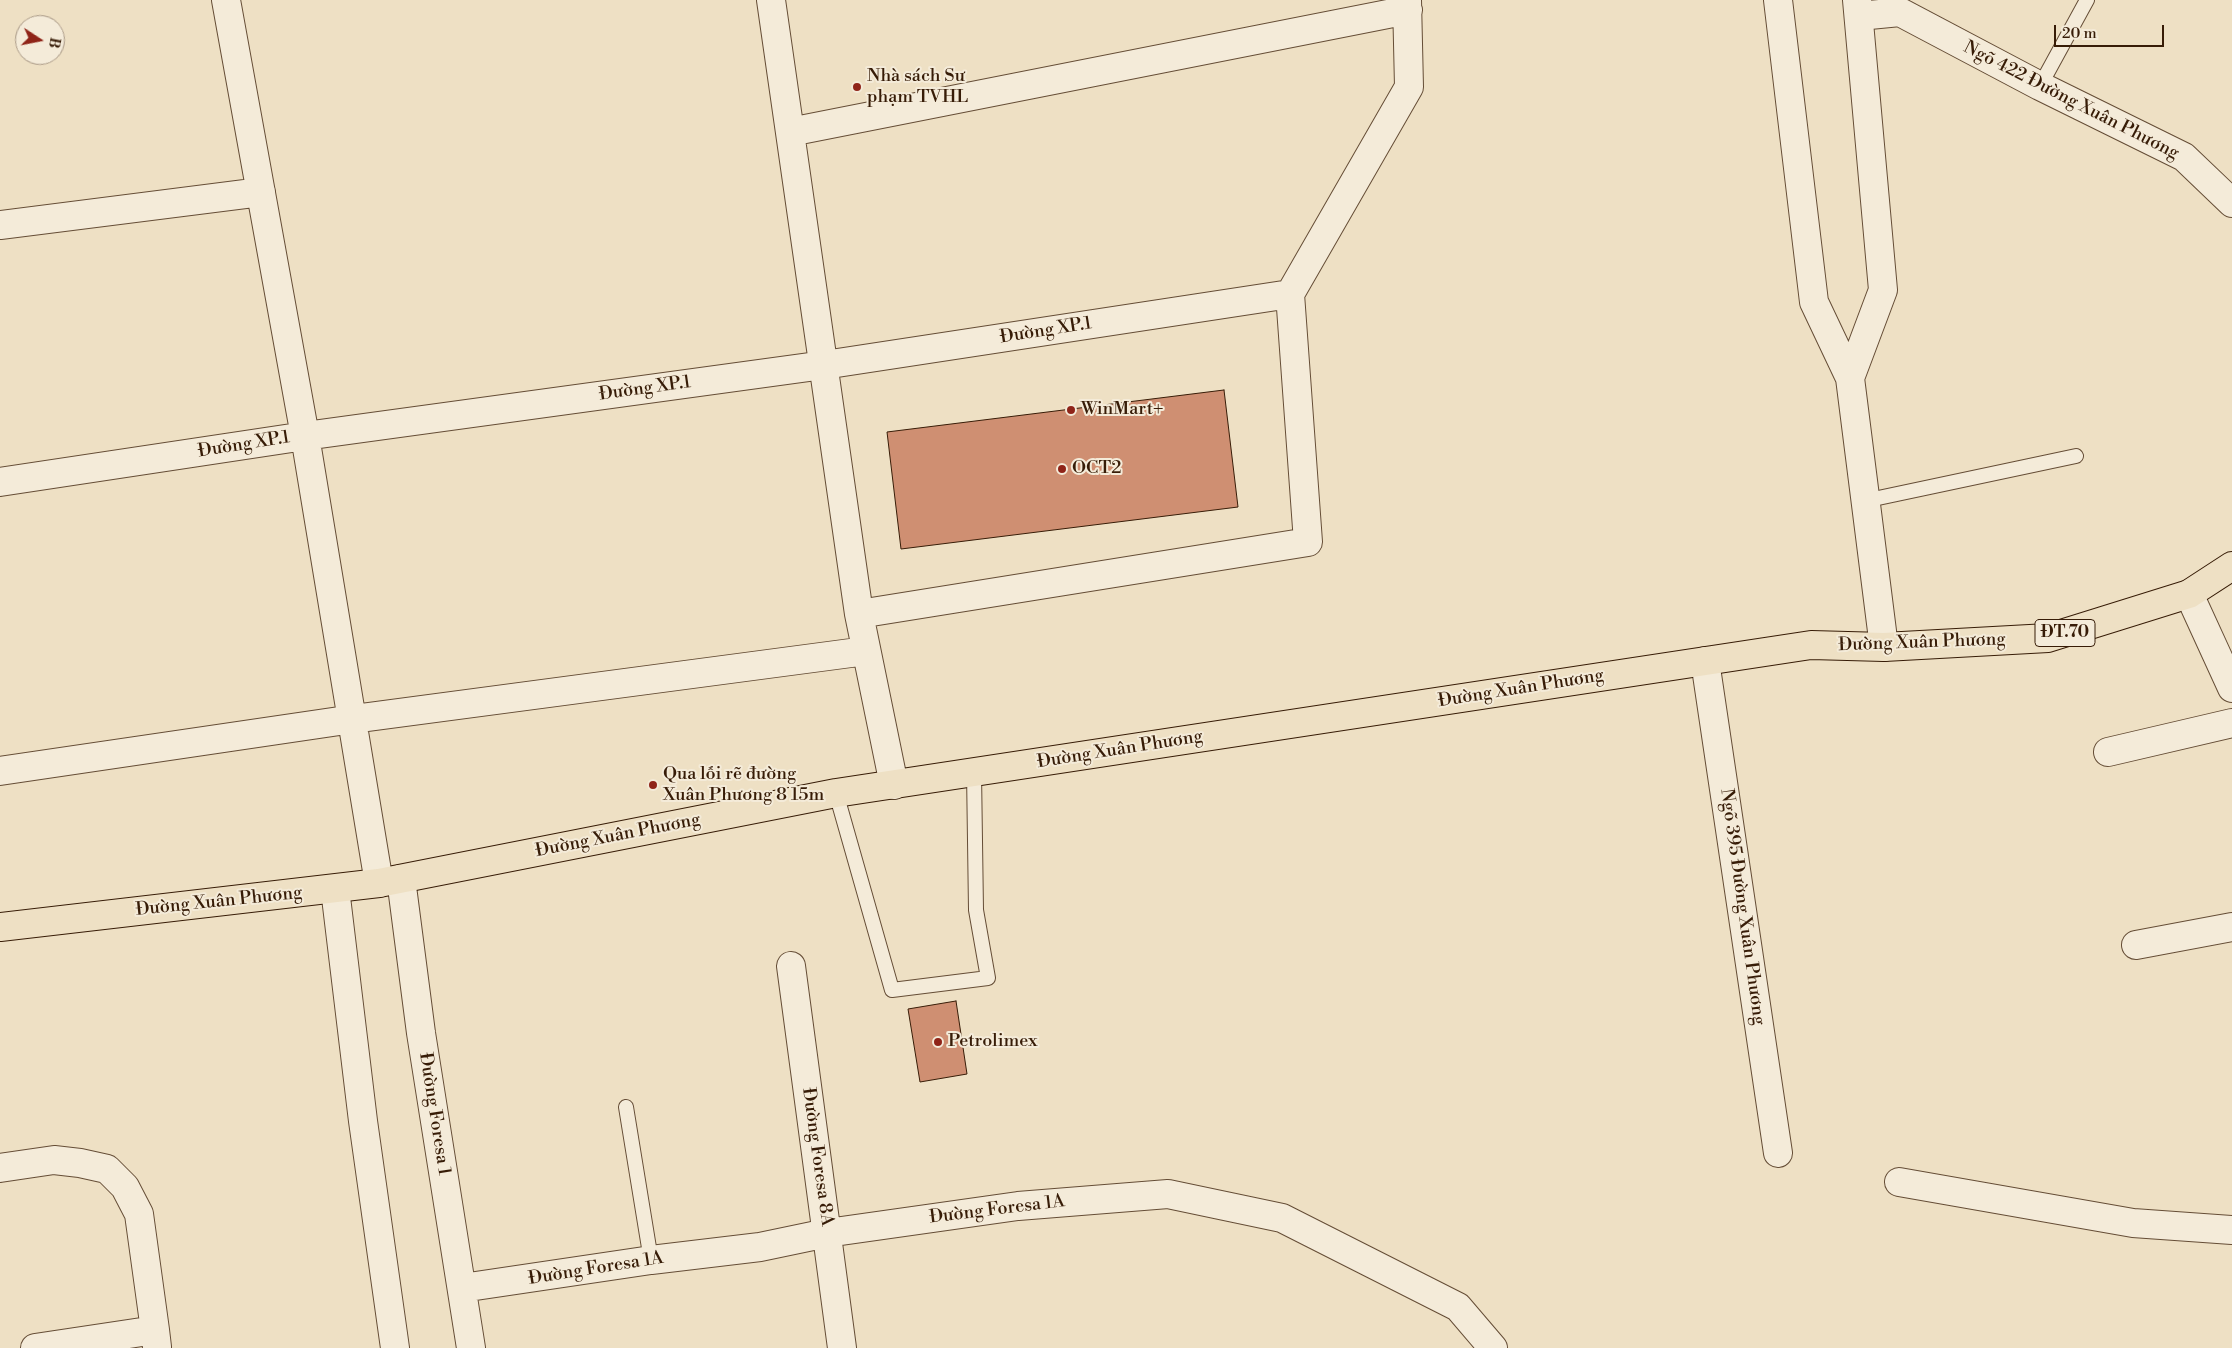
<!DOCTYPE html>
<html>
<head>
<meta charset="utf-8">
<style>
  body { margin:0 }
  #map { position:relative; width:2232px; height:1348px; overflow:hidden; background:#eee0c4; font-family:"Libre Bodoni",serif }
  canvas { display:block }
  .north { position:absolute; left:15px; top:15px; width:50px; height:50px; box-sizing:border-box; background:#f4ebd9; border:1px solid #a89885; border-radius:50%; rotate:101deg; font-size:14px; font-weight:700; line-height:20px; text-align:center; color:#371c07 }
  .north::after { content:''; display:block; margin:auto; width:18px; height:22px; background:#8f2418; clip-path:polygon(50% 0,100% 100%,50% 72%,0 100%) }
  .scale { position:absolute; left:2054px; top:25px; width:110px; height:22px; box-sizing:border-box; border:2px solid #371c07; border-top:0; padding-left:6px; font-size:15px; line-height:18px; white-space:nowrap; color:#371c07; -webkit-text-stroke:4px #f4ebd9; paint-order:stroke }
</style>
</head>
<body>
<div id="map">
<canvas width="2232" height="1348"></canvas>
<div class="north">B</div>
<div class="scale">20 m</div>
</div>
<script>
const ctx = document.querySelector('canvas').getContext('2d');
ctx.lineJoin = 'round';
function fill(path, color) { ctx.fillStyle = color; ctx.fill(path, 'evenodd'); }
const toPath = rows => new Path2D(rows.map(r => 'M' + r).join(''));
function stroke(path, color, width, dash) { ctx.strokeStyle = color; ctx.lineWidth = width; ctx.lineCap = dash ? 'butt' : 'round'; ctx.setLineDash(dash || []); ctx.stroke(path); }
function drawText(font, color, halo, rows, align = 'center') {
  ctx.font = font + ' "Libre Bodoni",serif'; ctx.lineWidth = 4; ctx.setLineDash([]); ctx.textBaseline = 'middle'; ctx.strokeStyle = halo; ctx.fillStyle = color; for (const [text, x, y, turn = 0] of rows) {
    ctx.save(); ctx.translate(x, y); ctx.rotate((+turn || 0) * Math.PI / 180); ctx.textAlign = isNaN(turn) ? turn : align; if (halo) ctx.strokeText(text, 0, 0); ctx.fillText(text, 0, 0); ctx.restore();
  }
}
const building = toPath([
  [1224,390,1238,507,901,549,887,432,1224,390],
  [956,1001,967,1074,920,1082,908,1009,956,1001]
]);
fill(building, '#cf8f72');
stroke(building, '#371c07', 1);
const service = toPath([
  [2040,86,2087,0],
  [1864,501,2076,456],
  [836,793,892,990,988,978,976,910,974,772],
  [626,1107,651,1260]
]);
const minor = toPath([
  [226,0,305,436,379,883],
  [771,0,859,614,894,785],
  [1859,16,1900,12,2040,86,2184,157,2232,203],
  [790,132,1408,10],
  [0,225,261,192],
  [0,482,305,436,824,365,1290,294],
  [2189,594,2232,688],
  [859,614,1308,542,1290,294,1409,87,1407,0],
  [1705,661,1778,1153],
  [2108,752,2232,723],
  [0,771,353,719,866,651],
  [401,879,421,1033,471,1348],
  [335,889,363,1121,395,1348],
  [2136,945,2232,927],
  [791,966,842,1348],
  [0,1168,54,1160,80,1163,107,1169,125,1187,139,1214,155,1330],
  [1899,1182,2133,1223,2232,1230],
  [462,1288,651,1260,760,1247,827,1233,1018,1206,1168,1194,1282,1218,1458,1307,1493,1348],
  [35,1348,155,1330,157,1347]
]);
const tertiary = toPath([
  [1778,0,1814,302,1850,378,1884,647],
  [1850,378,1883,290,1857,0]
]);
const primary = toPath([
  [0,927,379,883,836,793,1811,645,1884,647,2048,638,2189,594,2232,566]
]);
stroke(service, '#654d36', 16);
stroke(minor, '#654d36', 30);
stroke(tertiary, '#654d36', 30);
stroke(primary, '#371c07', 30);
stroke(service, '#f4ebd9', 14);
stroke(minor, '#f4ebd9', 28);
stroke(tertiary, '#f4ebd9', 28);
stroke(primary, '#eee0c4', 28);
for (const [x, y, r, color] of [
  [857,87,5,"#8f2418"],
  [1071,410,5,"#8f2418"],
  [1062,469,5,"#8f2418"],
  [653,785,5,"#8f2418"],
  [938,1042,5,"#8f2418"]
]) { const dot = new Path2D(); dot.arc(x, y, r, 0, 2 * Math.PI); ctx.fillStyle = color; ctx.fill(dot); stroke(dot, '#f4ebd9', 2); }
for (const [x, y, w] of [
  [2065,633,60]
]) { const box = new Path2D(); box.roundRect(x - w / 2, y - 13.5, w, 27, 4); ctx.fillStyle = '#f4ebd9'; ctx.fill(box); stroke(box, '#371c07', 1); }
drawText('bold 16px', '#371c07', null, [
  ["ĐT.70",2065,633]
]);
drawText('18px', '#371c07', '#f4ebd9', [
  ["Nhà sách Sư",867,77],
  ["phạm TVHL",867,98],
  ["WinMart+",1081,410],
  ["OCT2",1072,469],
  ["Qua lối rẽ đường",663,775],
  ["Xuân Phương 8 15m",663,796],
  ["Petrolimex",948,1042]
], 'left');
drawText('18px', '#371c07', '#f4ebd9', [
  ["Ngõ 422 Đường Xuân Phương",2071,101,27],
  ["Đường XP.1",1046,331,-9],
  ["Đường XP.1",645,389,-8],
  ["Đường XP.1",244,445,-9],
  ["Đường Xuân Phương",1922,643,-2],
  ["Đường Xuân Phương",1521,689,-9],
  ["Đường Xuân Phương",1120,750,-9],
  ["Đường Xuân Phương",618,836,-11],
  ["Đường Xuân Phương",219,902,-6],
  ["Ngõ 395 Đường Xuân Phương",1742,907,82],
  ["Đường Foresa 1",434,1114,81],
  ["Đường Foresa 8A",817,1157,82],
  ["Đường Foresa 1A",997,1210,-7],
  ["Đường Foresa 1A",596,1269,-9]
]);
</script>
</body>
</html>
